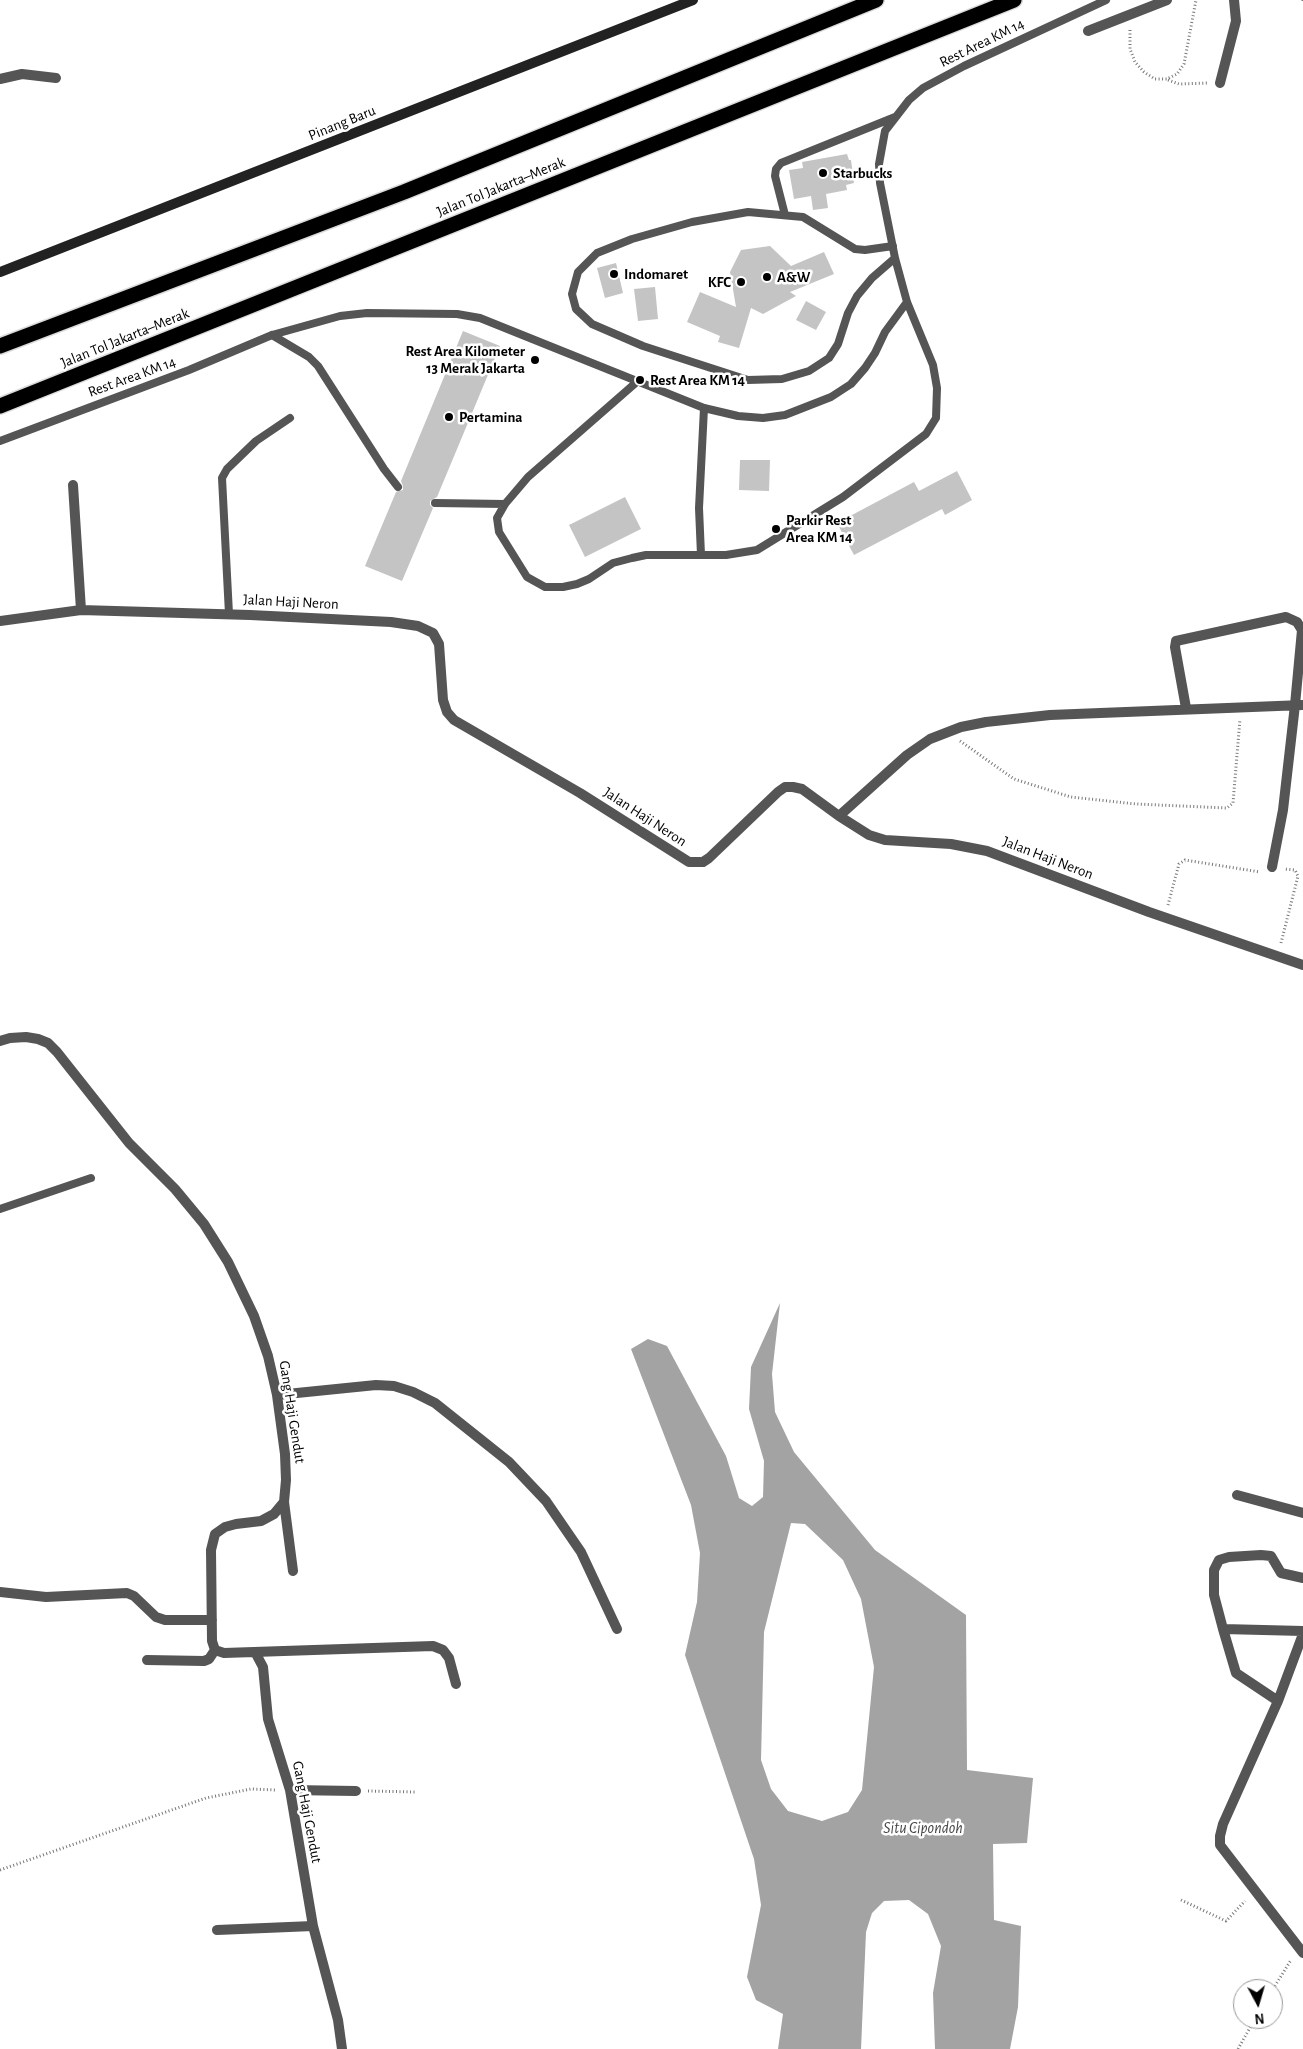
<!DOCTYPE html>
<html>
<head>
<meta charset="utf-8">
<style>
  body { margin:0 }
  #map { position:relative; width:1303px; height:2049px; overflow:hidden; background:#fff; font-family:"Alegreya Sans",sans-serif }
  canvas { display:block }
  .north { position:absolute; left:1233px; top:1979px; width:50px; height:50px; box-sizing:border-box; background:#fff; border:1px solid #999; border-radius:50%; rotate:174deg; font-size:14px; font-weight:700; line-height:20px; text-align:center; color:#000 }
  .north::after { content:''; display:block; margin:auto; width:18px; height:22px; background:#000; clip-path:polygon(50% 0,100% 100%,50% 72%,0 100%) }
</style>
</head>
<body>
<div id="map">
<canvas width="1303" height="2049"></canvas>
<div class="north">N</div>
</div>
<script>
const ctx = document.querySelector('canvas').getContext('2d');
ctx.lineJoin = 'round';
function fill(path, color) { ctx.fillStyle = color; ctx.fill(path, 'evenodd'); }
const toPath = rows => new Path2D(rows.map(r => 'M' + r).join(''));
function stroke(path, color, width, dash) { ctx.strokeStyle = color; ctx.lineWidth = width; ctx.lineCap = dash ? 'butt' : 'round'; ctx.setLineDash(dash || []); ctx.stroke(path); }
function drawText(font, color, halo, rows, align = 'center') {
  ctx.font = font + ' "Alegreya Sans",sans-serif'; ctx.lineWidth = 5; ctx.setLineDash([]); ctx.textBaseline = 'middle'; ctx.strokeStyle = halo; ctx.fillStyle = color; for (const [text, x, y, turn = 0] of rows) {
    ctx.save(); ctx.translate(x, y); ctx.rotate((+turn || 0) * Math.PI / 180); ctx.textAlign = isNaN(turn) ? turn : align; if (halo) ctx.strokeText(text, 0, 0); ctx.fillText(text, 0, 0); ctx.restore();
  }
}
fill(toPath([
  [780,1303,772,1374,775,1412,794,1452,875,1550,966,1615,967,1770,1033,1778,1027,1843,993,1844,994,1920,1021,1926,1018,2007,1010,2049,935,2049,933,1993,941,1946,928,1914,909,1900,884,1901,872,1913,866,1932,861,2049,778,2049,783,2014,756,2000,747,1977,761,1905,754,1859,685,1655,697,1602,700,1553,691,1505,631,1349,648,1339,667,1346,726,1456,739,1498,752,1506,763,1497,764,1461,749,1409,751,1367],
  [791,1523,805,1524,843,1560,861,1599,874,1667,862,1790,848,1812,822,1821,788,1811,771,1789,761,1760,764,1632]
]), '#a3a3a3');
fill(toPath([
  [847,154,849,160,851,160,854,183,846,185,847,190,826,194,828,208,813,210,811,196,794,199,789,170,803,168,802,162],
  [770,246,791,266,824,252,834,274,790,292,796,296,763,314,751,308,739,348,718,342,720,336,687,322,700,292,736,307,730,272,741,250],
  [616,263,623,293,605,298,597,268],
  [655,287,658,319,638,321,634,289],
  [806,301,826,312,816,330,796,320],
  [463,331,500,346,437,497,430,501,430,505,433,508,402,581,365,566,396,492,403,490,403,486,401,481],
  [740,460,770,460,769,491,739,490],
  [957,471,972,500,945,515,942,509,854,555,837,523,914,482,919,491],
  [625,497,641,529,585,557,569,525]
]), '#c4c4c4');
const motorway = toPath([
  [0,346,404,192,876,0],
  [0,406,1014,0]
]);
stroke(motorway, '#dbdbdb', 18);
stroke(toPath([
  [1303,0,1303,1],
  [1130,30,1130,49,1135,62,1144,72,1155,79,1167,79,1177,74,1184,64,1196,0],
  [1168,80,1179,84,1208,83],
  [960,741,1014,779,1071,797,1136,804,1227,808,1233,803,1240,719],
  [1168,905,1179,864,1185,860,1260,872],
  [1281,943,1298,876,1295,870,1284,869],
  [368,1791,415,1792],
  [0,1870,206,1798,251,1789,277,1790],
  [1181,1900,1226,1921,1245,1901],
  [1273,1989,1291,1960],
  [1238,2049,1255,2019]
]), '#777', 3, [1, 2.5]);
stroke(toPath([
  [785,215,775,176,776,169,781,163,895,117],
  [893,246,865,250,855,249,803,217,748,212,692,222,632,239,597,253,578,272,572,294,576,309,592,324,643,346,748,380,782,379,809,371,829,358,838,344,848,313,857,296,872,278,895,258],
  [272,335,309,357,318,366,384,469,398,487],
  [639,380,528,477,505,504,497,518,499,532,527,577,545,587,563,587,577,584,589,579,613,563,632,558,646,555,726,555,757,550,843,497,926,434,936,418,937,388,933,365,907,302,895,258,880,183,879,164,885,131,909,100,923,88,964,66,1106,0],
  [0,441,189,370,272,335,340,316,367,313,457,314,480,318,704,408,738,416,763,418,785,415,831,397,851,384,865,368,875,353,885,332,907,302],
  [435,503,505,504],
  [701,555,699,508,704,408],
  [229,614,222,478,227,469,256,441,290,418],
  [0,1209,91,1178]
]), '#555', 8);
stroke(toPath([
  [1088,31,1167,0],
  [0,79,22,74,56,78],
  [1220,83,1236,21,1234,0],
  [73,485,81,610],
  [0,621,81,610,250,615,391,622,418,626,433,633,439,644,443,700,447,712,454,720,580,793,689,862,703,862,709,858,778,792,785,787,793,787,802,789,839,816,869,835,885,840,951,844,987,851,1149,912,1303,965],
  [1186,708,1175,647,1176,641,1286,617,1297,622,1302,630,1295,705,1283,810,1272,867],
  [839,816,907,755,930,739,961,727,986,722,1050,715,1303,705],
  [0,1041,10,1038,26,1037,38,1039,48,1043,57,1052,129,1143,175,1189,204,1224,228,1262,254,1316,268,1356,277,1395,285,1454,286,1480,284,1502,274,1514,261,1521,236,1524,225,1527,215,1534,211,1550,212,1641,215,1650],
  [277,1395,376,1385,394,1386,413,1392,435,1403,509,1462,546,1501,581,1552,617,1629],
  [1237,1495,1303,1513],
  [284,1502,293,1571],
  [1303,1578,1281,1573,1271,1556,1261,1555,1229,1557,1219,1560,1214,1570,1214,1595,1223,1629,1303,1631],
  [0,1592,46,1597,127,1593,134,1596,156,1617,165,1620,212,1620],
  [1223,1629,1236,1673,1278,1701],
  [1303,1634,1278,1701,1223,1824,1220,1836,1220,1845,1303,1953],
  [215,1650,224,1653,433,1646,443,1650,449,1658,456,1684],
  [255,1652,263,1667,268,1719,290,1790,313,1926,338,2020,342,2049],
  [147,1660,204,1661,209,1659,215,1650],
  [290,1790,356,1791],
  [217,1930,313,1926]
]), '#555', 10);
stroke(toPath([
  [0,272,693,0]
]), '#222', 10);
stroke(motorway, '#000', 15);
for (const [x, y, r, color] of [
  [823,173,5,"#000"],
  [614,274,5,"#000"],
  [767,277,5,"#000"],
  [741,282,5,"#000"],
  [535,360,5,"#000"],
  [640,380,5,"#000"],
  [449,417,5,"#000"],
  [776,529,5,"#000"]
]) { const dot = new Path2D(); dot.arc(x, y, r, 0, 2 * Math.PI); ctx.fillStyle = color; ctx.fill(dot); stroke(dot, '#fff', 2); }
drawText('15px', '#000', '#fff', [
  ["Rest Area KM 14",982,43,-26],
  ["Pinang Baru",342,123,-22],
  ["Jalan Tol Jakarta–Merak",501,187,-22],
  ["Jalan Tol Jakarta–Merak",125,338,-22],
  ["Rest Area KM 14",132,377,-20],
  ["Jalan Haji Neron",291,602,3],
  ["Jalan Haji Neron",645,817,33],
  ["Jalan Haji Neron",1048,858,21],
  ["Gang Haji Gendut",292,1412,81],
  ["Gang Haji Gendut",307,1812,79]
]);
drawText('bold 15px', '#000', '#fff', [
  ["Starbucks",833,173],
  ["Indomaret",624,274],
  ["A&W",777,277],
  ["KFC",731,282,"right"],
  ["Rest Area Kilometer",525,351,"right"],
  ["13 Merak Jakarta",525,368,"right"],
  ["Rest Area KM 14",650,380],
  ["Pertamina",459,417],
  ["Parkir Rest",786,520],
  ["Area KM 14",786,537]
], 'left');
drawText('italic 16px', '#444', '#fff', [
  ["Situ Cipondoh",923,1828]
]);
</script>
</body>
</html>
